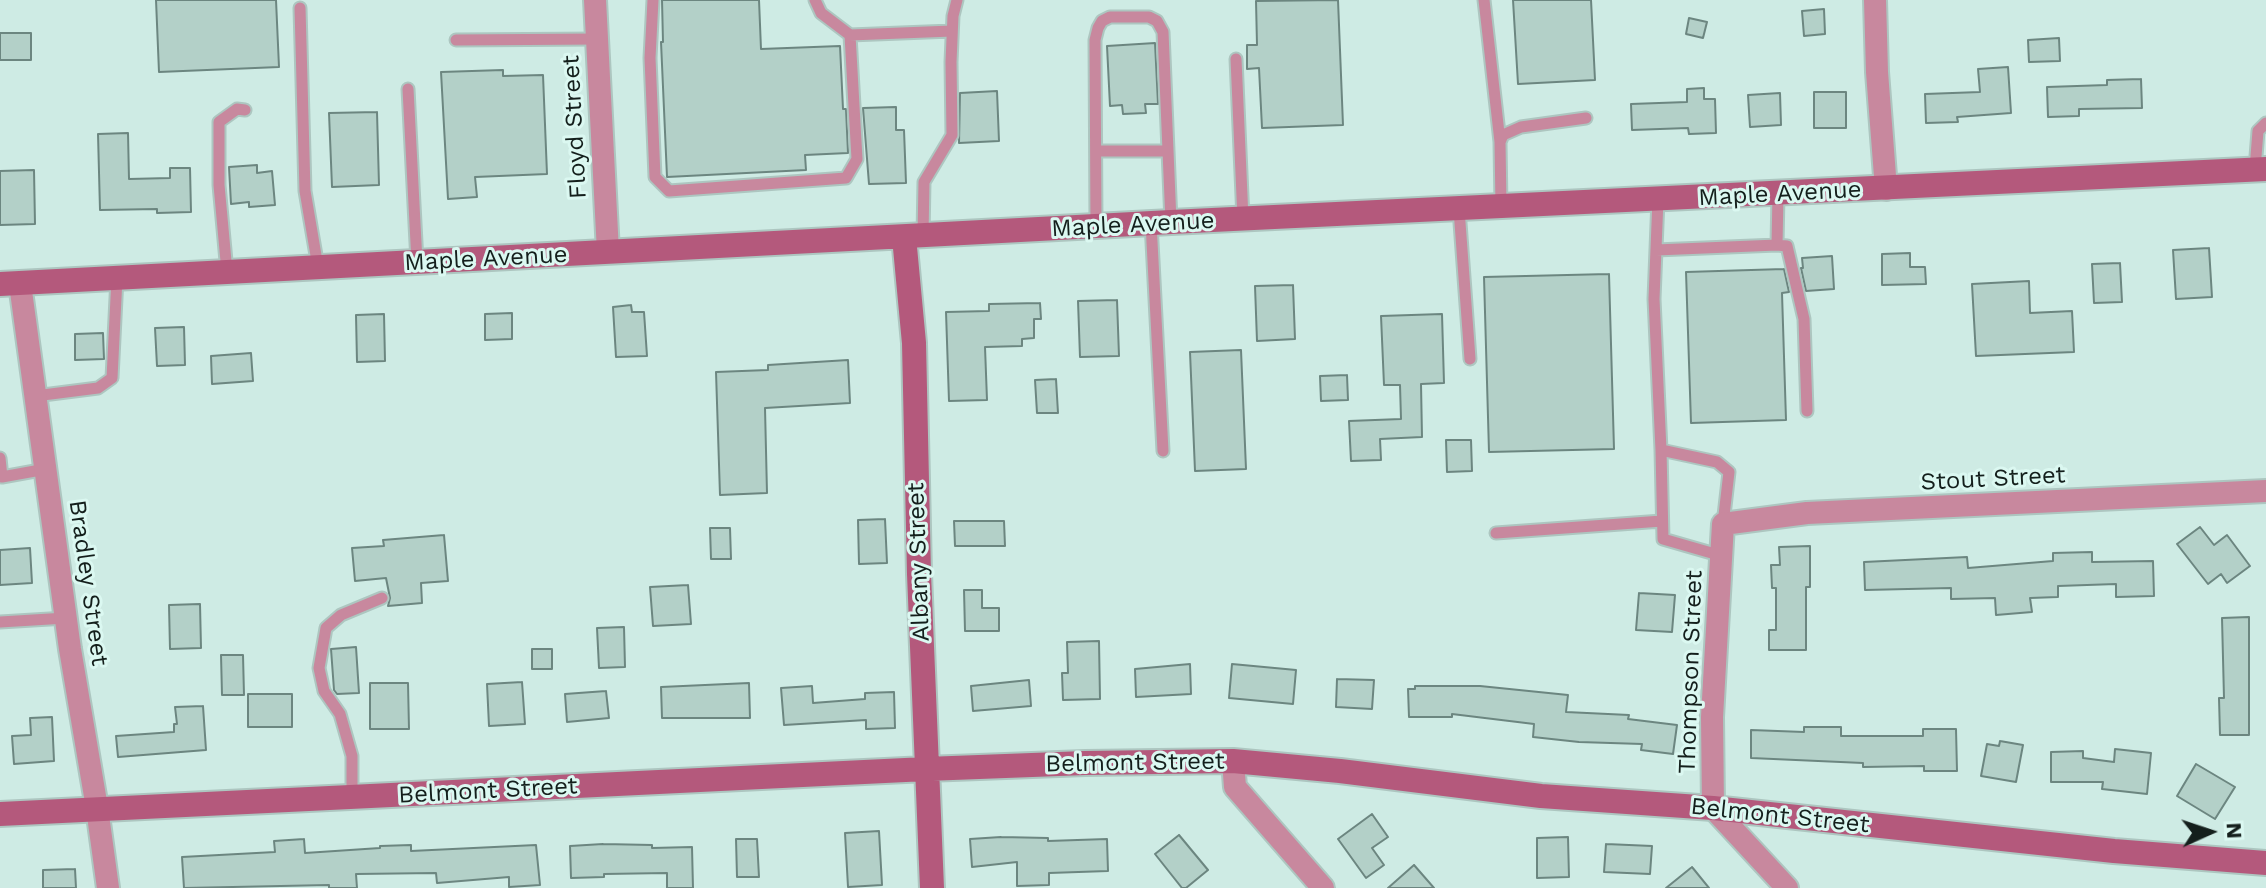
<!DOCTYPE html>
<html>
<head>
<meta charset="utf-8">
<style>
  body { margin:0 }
  #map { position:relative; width:2266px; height:888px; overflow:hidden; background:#ceebe4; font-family:"Work Sans",sans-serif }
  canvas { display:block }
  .north { position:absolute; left:2170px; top:792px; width:80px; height:80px; -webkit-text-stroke:6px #dbf8f1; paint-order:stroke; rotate:87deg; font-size:22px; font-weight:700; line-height:32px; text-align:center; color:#141f1c }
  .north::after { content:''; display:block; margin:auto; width:28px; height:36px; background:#141f1c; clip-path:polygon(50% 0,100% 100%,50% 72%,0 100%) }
</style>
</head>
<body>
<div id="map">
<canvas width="2266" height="888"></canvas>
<div class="north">N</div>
</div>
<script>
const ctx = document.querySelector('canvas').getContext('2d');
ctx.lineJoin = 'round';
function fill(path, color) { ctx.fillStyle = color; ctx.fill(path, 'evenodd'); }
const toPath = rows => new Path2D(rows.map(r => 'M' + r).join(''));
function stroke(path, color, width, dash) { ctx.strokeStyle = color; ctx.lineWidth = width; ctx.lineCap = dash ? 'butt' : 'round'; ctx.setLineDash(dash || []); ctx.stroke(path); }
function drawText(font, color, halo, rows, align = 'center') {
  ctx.font = font + ' "Work Sans",sans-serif'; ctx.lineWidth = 6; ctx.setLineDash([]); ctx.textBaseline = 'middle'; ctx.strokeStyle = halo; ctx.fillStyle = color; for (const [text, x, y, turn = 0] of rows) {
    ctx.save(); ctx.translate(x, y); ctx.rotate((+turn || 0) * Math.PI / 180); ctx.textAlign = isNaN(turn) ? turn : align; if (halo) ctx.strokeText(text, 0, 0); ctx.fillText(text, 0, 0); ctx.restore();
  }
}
const building = toPath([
  [156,0,276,0,279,67,159,72,156,0],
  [662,0,759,0,761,49,840,46,843,109,846,109,848,153,805,155,806,170,667,177,661,42,663,42,662,0],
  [1338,0,1343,125,1262,128,1259,68,1247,69,1247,45,1257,45,1256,1,1338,0],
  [1513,0,1591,0,1595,80,1518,84,1513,0],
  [1824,9,1825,34,1804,36,1802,11,1824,9],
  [1689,18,1707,22,1703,38,1686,34,1689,18],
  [0,33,31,33,31,60,0,60,0,33],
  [2059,38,2060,61,2029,62,2028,40,2059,38],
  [1155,43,1158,104,1145,104,1146,113,1123,114,1122,105,1110,106,1107,46,1155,43],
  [2008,67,2011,113,1957,117,1958,122,1926,123,1925,94,1980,92,1978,69,2008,67],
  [503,70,503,76,543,75,547,174,475,177,477,197,448,199,441,72,503,70],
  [2141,79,2142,108,2079,109,2079,116,2048,117,2047,87,2107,85,2107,80,2141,79],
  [1704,88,1704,99,1715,99,1716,133,1689,134,1688,128,1632,130,1631,104,1687,102,1687,89,1704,88],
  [997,91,999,141,959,143,960,93,997,91],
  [1814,92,1846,92,1846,128,1814,128,1814,92],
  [1780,93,1781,125,1750,127,1748,95,1780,93],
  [896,107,896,130,904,130,906,183,869,184,863,108,896,107],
  [377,112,379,185,332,187,329,113,377,112],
  [128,133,129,179,170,178,170,168,190,168,191,212,157,213,157,209,100,210,98,134,128,133],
  [257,165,257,173,272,171,275,205,249,207,249,202,231,204,229,167,257,165],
  [34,170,35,224,0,225,0,171,34,170],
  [2209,248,2212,297,2176,299,2173,250,2209,248],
  [1910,253,1910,267,1925,267,1926,284,1882,285,1882,254,1910,253],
  [1832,256,1834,289,1806,291,1801,268,1803,268,1802,258,1832,256],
  [2120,263,2122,302,2094,303,2092,264,2120,263],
  [1784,269,1789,292,1782,293,1786,420,1691,423,1686,272,1784,269],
  [1609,274,1614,449,1489,452,1484,277,1609,274],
  [2029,281,2030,313,2072,311,2074,352,1976,356,1972,284,2029,281],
  [1293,285,1295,339,1257,341,1255,286,1293,285],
  [1117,300,1119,356,1080,357,1078,301,1117,300],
  [1040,303,1041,319,1034,319,1034,338,1022,339,1022,346,985,347,987,400,949,401,946,312,989,311,989,304,1040,303],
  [631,305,632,312,644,312,647,356,616,357,613,307,631,305],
  [512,313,512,339,485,340,485,314,512,313],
  [384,314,385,361,357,362,356,315,384,314],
  [1442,314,1444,383,1421,384,1422,437,1380,439,1381,460,1351,461,1349,421,1401,419,1400,385,1384,385,1381,316,1442,314],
  [184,327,185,365,157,366,155,328,184,327],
  [103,333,104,359,75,360,75,334,103,333],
  [1241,350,1246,469,1195,471,1190,352,1241,350],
  [251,353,253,381,212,384,211,356,251,353],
  [848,360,850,403,765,408,767,493,720,495,716,372,768,370,768,365,848,360],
  [1347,375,1348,400,1321,401,1320,376,1347,375],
  [1056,379,1058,413,1037,413,1035,380,1056,379],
  [1446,440,1471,440,1472,471,1447,472,1446,440],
  [885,519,887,563,859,564,858,520,885,519],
  [954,521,1004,521,1005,546,955,546,954,521],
  [2200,527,2214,545,2227,535,2250,566,2227,583,2221,574,2208,584,2177,544,2200,527],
  [710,528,730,528,731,559,711,559,710,528],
  [444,535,448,581,421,583,422,603,388,606,390,598,386,578,355,581,352,548,384,546,383,540,444,535],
  [1810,546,1810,587,1806,587,1806,650,1769,650,1769,630,1776,630,1776,588,1772,588,1771,565,1780,565,1779,547,1810,546],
  [30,548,32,583,0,585,0,550,30,548],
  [2092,552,2092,562,2153,561,2154,596,2116,597,2116,584,2058,586,2058,597,2030,598,2032,612,1996,615,1995,598,1951,599,1951,588,1865,590,1864,562,1967,557,1968,568,2053,561,2053,553,2092,552],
  [688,585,691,624,653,626,650,587,688,585],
  [964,590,982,590,982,608,999,608,999,631,965,631,964,590],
  [1639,593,1675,595,1672,632,1636,630,1639,593],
  [200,604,201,648,170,649,169,605,200,604],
  [2249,617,2249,735,2220,735,2219,698,2224,698,2222,618,2249,617],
  [624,627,625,667,599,668,597,628,624,627],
  [1099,641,1100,699,1063,700,1062,673,1068,673,1067,642,1099,641],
  [356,647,359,693,337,694,334,690,331,649,356,647],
  [532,649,552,649,552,669,532,669,532,649],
  [221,655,243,655,244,695,222,695,221,655],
  [1190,664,1191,694,1136,697,1135,669,1190,664],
  [1232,664,1296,670,1293,704,1229,698,1232,664],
  [1337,679,1374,680,1372,709,1336,707,1337,679],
  [1029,680,1031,706,973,711,971,686,1029,680],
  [522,682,525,724,489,726,487,684,522,682],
  [370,683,408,683,409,729,370,729,370,683],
  [749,683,750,718,662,718,661,687,749,683],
  [812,686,813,703,865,699,865,693,894,692,895,728,866,729,866,720,784,725,781,688,812,686],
  [1415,686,1480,686,1568,695,1566,712,1629,715,1628,719,1677,725,1673,754,1641,750,1642,744,1579,742,1533,737,1534,724,1452,714,1452,717,1409,717,1408,689,1415,689,1415,686],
  [606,691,609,718,567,722,565,694,606,691],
  [248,694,292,694,292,727,248,727,248,694],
  [203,706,206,750,118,757,116,736,174,732,174,724,177,724,175,707,203,706],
  [52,717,54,761,14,764,12,736,31,735,30,718,52,717],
  [1804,727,1841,727,1841,736,1923,736,1923,729,1956,729,1957,771,1924,771,1924,766,1863,767,1863,763,1751,758,1751,730,1804,732,1804,727],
  [2000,741,2023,745,2016,782,1981,776,1987,744,1999,746,2000,741],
  [2115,749,2151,753,2147,794,2102,789,2103,782,2051,782,2051,752,2083,751,2083,758,2114,762,2115,749],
  [2196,764,2235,787,2215,819,2177,796,2196,764],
  [1372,814,1388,837,1372,848,1384,865,1366,878,1338,839,1372,814],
  [879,831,882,885,848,887,845,833,879,831],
  [1179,835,1208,870,1186,888,1182,888,1155,854,1179,835],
  [1001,837,1048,838,1048,841,1107,839,1108,871,1049,873,1049,885,1017,886,1017,862,972,867,970,839,1001,837],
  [1568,837,1569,877,1537,878,1537,838,1568,837],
  [304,839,305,853,380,848,380,846,411,845,411,851,536,845,540,885,509,887,509,877,437,883,436,873,356,874,357,888,329,888,329,885,184,888,182,857,275,852,274,841,304,839],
  [736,839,757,839,759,877,737,877,736,839],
  [603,844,652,845,652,848,692,847,693,888,667,888,667,873,604,874,604,877,571,878,570,846,603,844],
  [1606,844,1652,846,1650,874,1604,872,1606,844],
  [1414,865,1434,888,1388,888,1414,865],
  [1692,867,1709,888,1666,888,1692,867],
  [75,869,76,888,43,888,43,870,75,869]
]);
fill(building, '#b3d0c8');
stroke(building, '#6c8680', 2);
const lane = toPath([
  [653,0,650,58,655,177,669,191,846,178,857,159,850,35],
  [815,0,821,13,850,35,952,31],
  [1484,0,1500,142],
  [300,8,305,191,318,267],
  [456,40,597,39],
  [1236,59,1243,219],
  [408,89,417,262],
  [1096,151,1168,151],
  [2255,169,2258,131,2266,123],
  [1658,199,1654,299,1661,450,1717,462,1729,472,1723,524],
  [1501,206,1500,142,1503,135,1521,127,1586,118],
  [1459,209,1470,359],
  [1151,223,1163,451],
  [1096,226,1095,40,1098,28,1102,21,1110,17,1149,17,1157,21,1163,32,1171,222],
  [923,235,924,182,952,135,951,62,953,16,957,0],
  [1777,245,1787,246,1804,319,1807,411],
  [1656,250,1777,245,1778,194],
  [227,272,219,185,219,122,237,109,245,110],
  [35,396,98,388,112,378,117,278],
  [1661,450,1663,539,1722,556],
  [0,458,2,477,46,469],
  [1496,533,1662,521],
  [0,622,66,618],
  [352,797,352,756,340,714,324,691,319,668,326,628,341,615,382,598]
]);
const street = toPath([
  [595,0,608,252],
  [1875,0,1877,72,1886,189],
  [20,284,70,649,97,808,108,888],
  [1233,761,1235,787,1323,888],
  [1787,888,1713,808,1712,717,1723,524,1807,513,2266,491]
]);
const secondary = toPath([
  [904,237,914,343,919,574,932,888],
  [0,284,1171,222,2266,169],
  [0,814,926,769,1085,763,1233,761,1340,771,1541,796,1713,808,2114,851,2266,863]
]);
stroke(lane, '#adc6c0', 15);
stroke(street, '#adc6c0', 26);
stroke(secondary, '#adc6c0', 28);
stroke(lane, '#c8889e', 11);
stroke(street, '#c8889e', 22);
stroke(secondary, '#b4597c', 24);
drawText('24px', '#141f1c', '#dbf8f1', [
  ["Floyd Street",575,127,-93],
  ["Maple Avenue",1780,194,-3],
  ["Maple Avenue",1133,225,-3],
  ["Maple Avenue",486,259,-3],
  ["Stout Street",1993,479,-3],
  ["Albany Street",919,562,-92],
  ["Bradley Street",88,583,82],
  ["Thompson Street",1691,672,-88],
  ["Belmont Street",1135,763,-1],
  ["Belmont Street",488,791,-3],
  ["Belmont Street",1780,816,6]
]);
</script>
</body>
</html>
